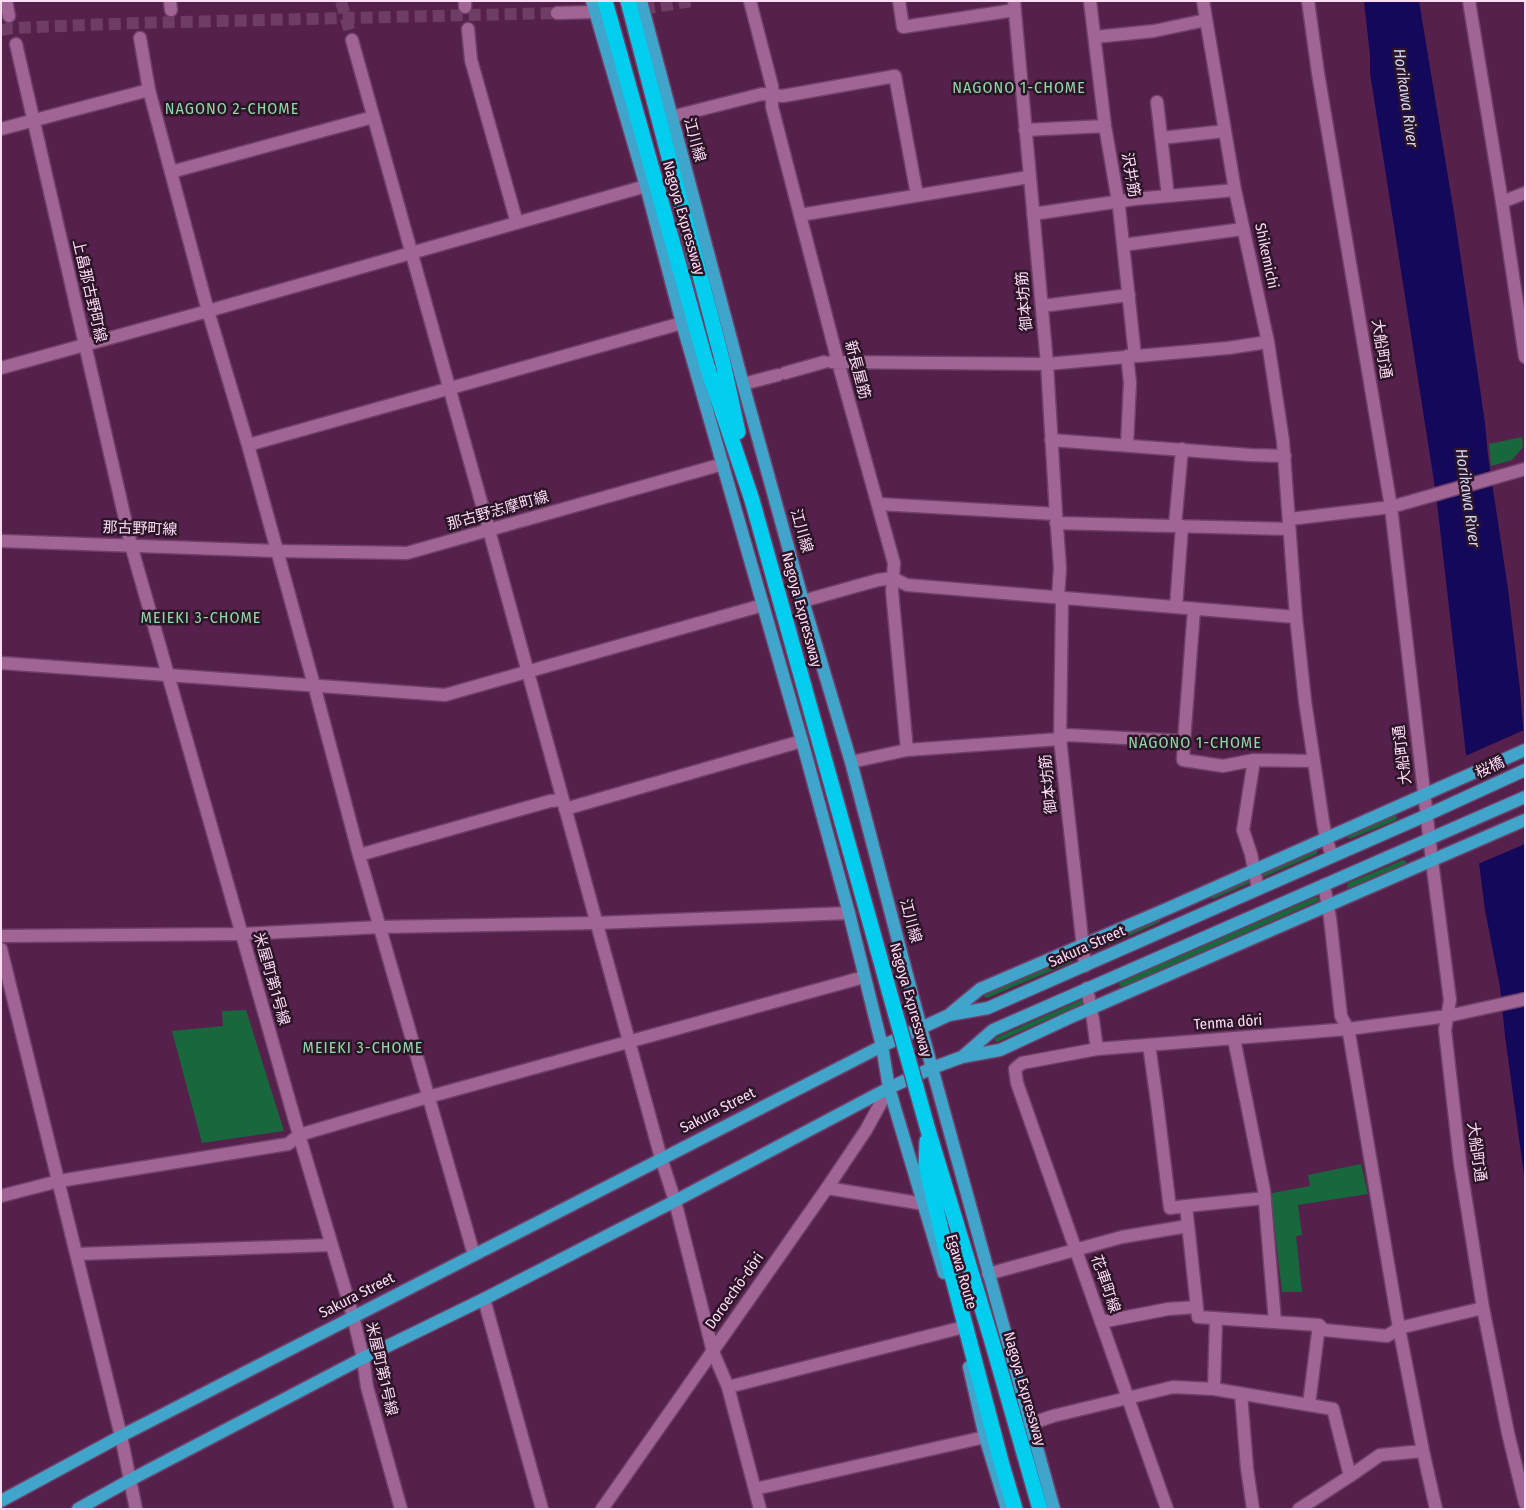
<!DOCTYPE html>
<html>
<head>
<meta charset="utf-8">
<style>
  body { margin:0 }
  #map { position:relative; width:1526px; height:1510px; overflow:hidden; background:#55204b; font-family:"Fira Sans Condensed",sans-serif }
  canvas { display:block }
  .frame { position:absolute; inset:0; border:2px solid #fcdbf4; pointer-events:none }
</style>
</head>
<body>
<div id="map">
<canvas width="1526" height="1510"></canvas>
<div class="frame"></div>
</div>
<script>
const ctx = document.querySelector('canvas').getContext('2d');
ctx.lineJoin = 'round';
function fill(path, color) { ctx.fillStyle = color; ctx.fill(path, 'evenodd'); }
const toPath = rows => new Path2D(rows.map(r => 'M' + r).join(''));
function stroke(path, color, width, dash) { ctx.strokeStyle = color; ctx.lineWidth = width; ctx.lineCap = dash ? 'butt' : 'round'; ctx.setLineDash(dash || []); ctx.stroke(path); }
function drawText(font, color, halo, rows, align = 'center') {
  ctx.font = font + ' "Fira Sans Condensed","Noto Sans JP",sans-serif'; ctx.lineWidth = 5; ctx.setLineDash([]); ctx.textBaseline = 'middle'; ctx.strokeStyle = halo; ctx.fillStyle = color; for (const [text, x, y, turn = 0] of rows) {
    ctx.save(); ctx.translate(x, y); ctx.rotate((+turn || 0) * Math.PI / 180); ctx.textAlign = isNaN(turn) ? turn : align; if (halo) ctx.strokeText(text, 0, 0); ctx.fillText(text, 0, 0); ctx.restore();
  }
}
fill(toPath([
  [1522,437,1523,447,1512,460,1491,466,1489,444],
  [1394,815,1397,817,1396,820,1350,839,1347,837,1349,834],
  [1314,850,1318,851,1317,854,1213,899,1211,897,1212,894],
  [1403,860,1406,861,1406,864,1349,888,1347,887,1348,883],
  [1316,897,1319,898,1318,901,1122,987,1119,985,1120,982],
  [1158,918,1160,919,1160,922,1108,945,1106,944,1106,941],
  [1068,957,1073,958,1072,962,987,998,983,996,985,993],
  [1092,995,1095,996,1094,999,997,1042,995,1041,995,1038],
  [246,1010,284,1131,202,1143,172,1031,223,1026,222,1011],
  [1361,1164,1368,1194,1298,1205,1302,1235,1296,1236,1302,1292,1282,1292,1271,1196,1272,1193,1310,1186,1308,1175]
]), '#19683d');
fill(toPath([
  [1364,1,1419,1,1455,219,1485,423,1488,456,1508,589,1520,690,1525,750,1525,1182,1505,1036,1500,987,1485,910,1472,807,1436,494,1370,73,1370,55]
]), '#13085a');
fill(toPath([
  [1524,730,1525,844,1478,864,1463,757]
]), '#55204b');
stroke(toPath([
  [643,9,692,1],
  [1,30,12,28,137,23,557,13]
]), '#6e3c64', 12, [12, 6]);
stroke(toPath([
  [341,1,352,40]
]), '#6e3c64', 12, [12, 6]);
const street = toPath([
  [6,1,9,16],
  [170,1,171,10],
  [465,1,465,7],
  [750,1,772,86,772,107,838,362,894,563,892,591,907,750],
  [899,1,903,27,1015,10],
  [1014,1,1047,364,1056,514,1060,568,1058,598],
  [1090,1,1105,126,1119,207,1135,356],
  [1203,1,1235,190,1268,342,1283,441,1296,617,1305,701,1323,822,1326,838,1332,856],
  [1308,1,1318,73,1391,507,1432,861,1450,1000,1445,1030,1460,1163,1483,1308,1508,1433,1525,1503],
  [557,13,595,12],
  [468,29,471,60,517,223],
  [1095,37,1154,31,1206,20],
  [140,38,149,90,208,311,248,445,314,685,359,855,474,1255],
  [1157,102,1168,196],
  [671,117,762,94,783,96,895,76,917,195],
  [1,129,149,90],
  [1025,130,1105,126],
  [1161,138,1225,131],
  [171,172,373,117],
  [1502,202,1525,193],
  [1033,214,1135,199,1235,190],
  [800,215,1029,177],
  [1123,245,1243,229],
  [1042,306,1129,295],
  [831,362,1047,364,1228,348,1268,342],
  [1,368,208,311,646,186],
  [785,373,824,362],
  [743,384,778,375],
  [1051,440,1250,455,1285,456],
  [248,445,682,323],
  [1127,445,1130,382,1127,356],
  [878,504,1056,514],
  [1290,519,1391,507,1525,469],
  [1056,523,1289,529],
  [1175,525,1182,449],
  [489,530,661,1158,675,1201,713,1352,728,1387,760,1509],
  [131,545,299,1135,353,1316,363,1358,367,1387,401,1509],
  [1062,599,1060,739,1085,966],
  [803,601,878,580,893,578,907,585,1296,617],
  [1176,607,1182,526],
  [1,663,445,695,763,605],
  [1184,741,1194,609],
  [1254,760,1243,830,1251,854,1258,889],
  [851,762,907,750,1060,739,1067,735,1184,741,1183,760,1223,766,1254,760,1314,761],
  [565,809,802,741],
  [359,855,550,801,562,800],
  [1324,885,1330,918,1341,1016,1348,1029,1350,1039,1399,1328,1423,1451,1436,1509],
  [1087,988,1093,1020,1097,1049],
  [1234,1039,1264,1190,1275,1322],
  [1149,1045,1157,1102,1170,1208,1186,1206,1198,1317,1319,1325,1324,1330,1387,1336,1399,1328,1483,1308],
  [827,1188,924,1204],
  [1,1196,59,1181,288,1144,299,1135,428,1097,864,977],
  [1186,1206,1265,1198],
  [77,1254,331,1245],
  [988,1274,1122,1237,1188,1226],
  [484,1299,542,1509],
  [1101,1322,1168,1309,1197,1307],
  [728,1387,960,1328],
  [1214,1389,1216,1318],
  [1241,1394,1247,1468,1253,1509],
  [1309,1404,1319,1325],
  [1030,1424,1053,1416,1173,1387,1214,1389,1333,1409,1350,1476],
  [755,1489,985,1437],
  [1167,1509,1017,1083,1015,1069,1022,1063,1097,1049,1348,1029,1448,1016,1525,999],
  [1299,1509,1350,1476,1380,1455,1423,1451]
]);
const secondary = toPath([
  [1469,1,1502,202,1525,357],
  [352,40,489,530],
  [16,44,131,545],
  [1,541,277,551,407,553,723,464],
  [1,936,242,934,380,927,596,923,849,913],
  [1,949,121,1436,136,1509],
  [602,1509,827,1188,866,1130,889,1088]
]);
const primary = toPath([
  [592,1,646,186,682,323,802,741,849,913,882,1046,889,1088,944,1273],
  [641,1,743,384,803,601,851,762,921,1028,1054,1509],
  [951,1013,980,989,1169,908,1525,750],
  [962,1057,1000,1050,1071,1017,1525,820],
  [969,1367,985,1437,1007,1509],
  [1,1501,121,1436,882,1046,949,1015,988,1008,1427,815,1525,770],
  [78,1509,130,1480,363,1358,484,1299,675,1201,889,1088,932,1068,962,1057,993,1030,1525,797]
]);
const highway = toPath([
  [605,1,707,366,752,500],
  [628,1,723,363,738,432],
  [928,1130,991,1338,1040,1509],
  [927,1141,926,1165,948,1260,1002,1465,1015,1509]
]);
stroke(street, '#6f4068', 15);
stroke(secondary, '#6f4068', 15);
stroke(primary, '#6f4068', 15);
stroke(highway, '#6f4068', 18);
stroke(street, '#a06594', 12);
stroke(secondary, '#a06594', 12);
stroke(primary, '#41a4cb', 12);
stroke(highway, '#01ceef', 15);
const highwayBridge = toPath([
  [752,500,928,1130]
]);
stroke(highwayBridge, '#6f4068', 18, []);
stroke(highwayBridge, '#01ceef', 15);
drawText('15px', '#fcdbf4', '#2d1528', [
  ["江川線",694,140,75],
  ["沢井筋",1130,175,80],
  ["Nagoya Expressway",683,218,74],
  ["Shikemichi",1266,256,78],
  ["上畠那古野町線",89,291,77],
  ["御本坊筋",1025,301,-95],
  ["大船町通",1381,349,81],
  ["新長屋筋",857,370,75],
  ["那古野志摩町線",498,511,-16],
  ["那古野町線",140,529,2],
  ["江川線",801,531,74],
  ["Nagoya Expressway",801,610,75],
  ["大船町通",1403,755,-97],
  ["桜橋",1490,768,-25],
  ["御本坊筋",1049,784,-96],
  ["江川線",910,921,75],
  ["Sakura Street",1087,947,-24],
  ["米屋町第1号線",271,979,74],
  ["Nagoya Expressway",910,1000,74],
  ["Tenma dōri",1228,1023,-4],
  ["Sakura Street",718,1111,-27],
  ["大船町通",1476,1152,82],
  ["Egawa Route",961,1272,74],
  ["花車町線",1105,1284,71],
  ["Doroechō-dōri",735,1291,-55],
  ["Sakura Street",357,1296,-27],
  ["米屋町第1号線",381,1369,77],
  ["Nagoya Expressway",1024,1389,74]
]);
ctx.letterSpacing = '1px';
drawText('16px', '#8ed7a7', '#2d1528', [
  ["NAGONO 1-CHOME",1019,89],
  ["NAGONO 2-CHOME",232,110],
  ["MEIEKI 3-CHOME",201,619],
  ["NAGONO 1-CHOME",1195,744],
  ["MEIEKI 3-CHOME",363,1049]
]);
ctx.letterSpacing = '0px';
drawText('italic 16px', '#ced5f1', '#2d1528', [
  ["Horikawa River",1405,98,82],
  ["Horikawa River",1467,498,82]
]);
</script>
</body>
</html>
